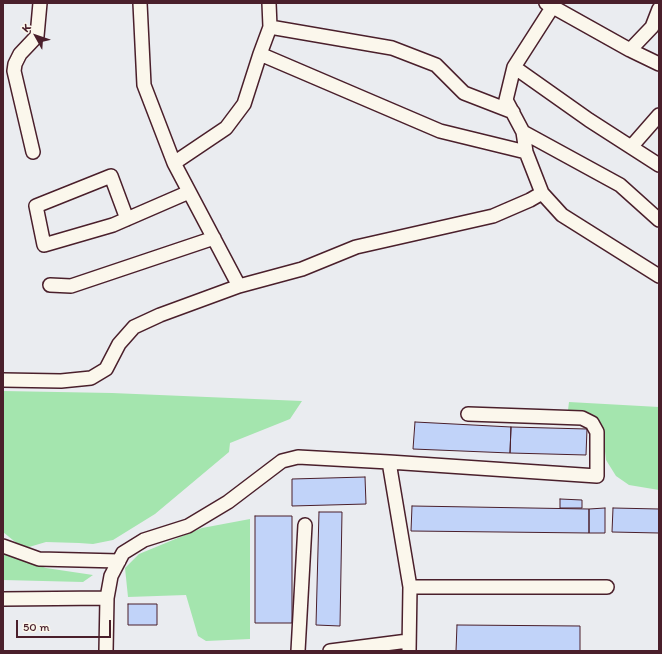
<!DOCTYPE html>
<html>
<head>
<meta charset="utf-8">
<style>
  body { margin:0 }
  #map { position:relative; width:662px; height:654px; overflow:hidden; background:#eaecf0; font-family:Itim,sans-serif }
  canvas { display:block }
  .frame { position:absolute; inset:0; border:4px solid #4a1f2b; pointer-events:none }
  .north { position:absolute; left:16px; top:16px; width:40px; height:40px; -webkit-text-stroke:3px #fbf7ec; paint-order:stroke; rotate:310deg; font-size:11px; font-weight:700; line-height:16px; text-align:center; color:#4a1f2b }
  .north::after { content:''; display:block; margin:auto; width:14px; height:18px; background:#4a1f2b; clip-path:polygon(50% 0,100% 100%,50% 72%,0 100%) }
  .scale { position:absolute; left:16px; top:620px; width:95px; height:18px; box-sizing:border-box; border:2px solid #4a1f2b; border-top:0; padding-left:5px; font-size:12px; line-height:14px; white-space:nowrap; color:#4a1f2b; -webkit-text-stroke:3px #fbf7ec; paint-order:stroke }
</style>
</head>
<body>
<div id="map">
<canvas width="662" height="654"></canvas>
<div class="frame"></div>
<div class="north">K</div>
<div class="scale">50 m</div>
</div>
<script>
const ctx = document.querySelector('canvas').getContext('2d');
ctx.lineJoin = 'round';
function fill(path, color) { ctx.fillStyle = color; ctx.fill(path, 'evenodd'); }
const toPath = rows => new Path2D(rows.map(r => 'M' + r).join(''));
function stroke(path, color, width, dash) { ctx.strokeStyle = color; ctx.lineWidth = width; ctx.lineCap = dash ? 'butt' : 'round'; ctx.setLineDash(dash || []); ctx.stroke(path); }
fill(toPath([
  [3,391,112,393,302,401,290,419,230,443,229,452,155,514,113,540,93,544,79,543,46,542,29,547,19,545,3,532],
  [569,402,659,407,659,490,629,485,616,476,606,460,602,425,594,415,568,410],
  [250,519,250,639,206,641,198,636,186,595,128,597,125,568,139,554,202,528],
  [3,553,46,568,93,575,83,582,3,580]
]), '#a4e5ae');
const building = toPath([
  [415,422,511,427,510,453,413,449,415,422],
  [511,427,587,429,586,455,510,453,511,427],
  [365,477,366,504,292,506,292,479,365,477],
  [560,499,582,500,582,508,560,508,560,499],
  [412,506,589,509,589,533,411,531,412,506],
  [605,508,605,533,589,533,589,509,605,508],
  [613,508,659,509,659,533,612,532,613,508],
  [319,512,342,512,340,626,316,625,319,512],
  [255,516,292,516,292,623,255,623,255,516],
  [128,604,157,604,157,625,128,625,128,604],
  [457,625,580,626,580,651,456,651,457,625]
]);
fill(building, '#c1d3f9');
stroke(building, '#4a1f2b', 1);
const minor = toPath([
  [140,3,144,85,174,163,239,286],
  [546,3,630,50,659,64],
  [555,3,514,67,506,100,523,132,526,152,542,193,562,215,659,276],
  [270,27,392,48,436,65,464,93,513,112],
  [630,50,652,27,659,9],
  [260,54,440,131,526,152],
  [514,67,589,120,659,165],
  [523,132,620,185,659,220],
  [631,147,659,115],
  [33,152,14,71,15,64,20,54,37,36,40,3],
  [174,163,226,128,244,104,260,54,270,27,269,3],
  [127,219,111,176,36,206,44,245,113,225,189,192],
  [50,285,71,286,214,238],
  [3,380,61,381,91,378,106,369,119,344,134,327,160,315,239,286,302,269,356,247,493,216,530,200,542,193],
  [389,462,597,476,597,432,592,423,582,418,468,414],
  [3,546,39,559,119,561],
  [410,587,607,587],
  [3,599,107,598],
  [106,651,107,598,111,576,123,553,144,540,188,526,228,502,282,461,298,457,389,462,410,587,409,651],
  [298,651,305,525],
  [330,651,408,641]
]);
stroke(minor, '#4a1f2b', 16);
stroke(minor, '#fbf7ec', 13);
</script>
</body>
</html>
